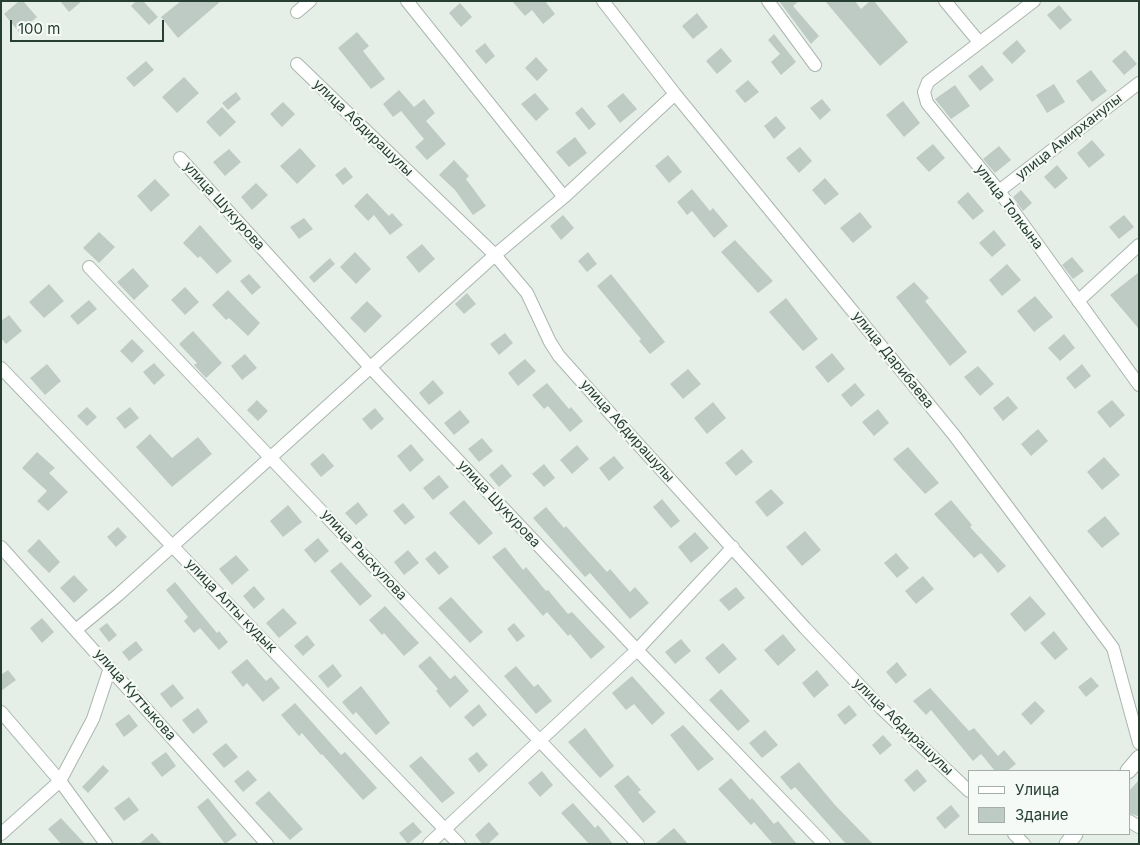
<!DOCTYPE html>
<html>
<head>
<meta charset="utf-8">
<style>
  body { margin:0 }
  #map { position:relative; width:1140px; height:845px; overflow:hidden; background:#e6eee8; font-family:Inter,sans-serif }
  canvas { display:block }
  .frame { position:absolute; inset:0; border:2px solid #263f32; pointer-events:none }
  .legend { position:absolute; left:968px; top:770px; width:162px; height:65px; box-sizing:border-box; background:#f6faf7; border:1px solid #a3afa8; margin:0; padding:6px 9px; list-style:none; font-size:15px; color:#263f32 }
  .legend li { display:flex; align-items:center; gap:10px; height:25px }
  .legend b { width:25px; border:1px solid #a3afa8 }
  .scale { position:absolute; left:10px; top:20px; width:154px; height:22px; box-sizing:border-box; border:2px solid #263f32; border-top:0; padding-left:6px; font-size:15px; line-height:18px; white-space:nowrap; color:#263f32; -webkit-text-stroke:4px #f6faf7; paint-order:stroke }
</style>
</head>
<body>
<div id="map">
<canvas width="1140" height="845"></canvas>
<div class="frame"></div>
<ul class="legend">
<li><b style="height:6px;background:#fff"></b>Улица</li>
<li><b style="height:14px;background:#becbc4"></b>Здание</li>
</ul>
<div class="scale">100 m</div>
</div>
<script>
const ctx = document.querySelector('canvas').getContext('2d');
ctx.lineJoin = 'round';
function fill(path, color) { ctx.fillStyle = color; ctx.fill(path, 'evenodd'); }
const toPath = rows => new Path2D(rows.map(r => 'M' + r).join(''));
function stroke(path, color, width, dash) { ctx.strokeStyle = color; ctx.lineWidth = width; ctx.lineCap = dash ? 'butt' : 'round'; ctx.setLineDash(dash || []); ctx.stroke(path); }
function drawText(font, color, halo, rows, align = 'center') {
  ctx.font = font + ' Inter,sans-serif'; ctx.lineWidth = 4.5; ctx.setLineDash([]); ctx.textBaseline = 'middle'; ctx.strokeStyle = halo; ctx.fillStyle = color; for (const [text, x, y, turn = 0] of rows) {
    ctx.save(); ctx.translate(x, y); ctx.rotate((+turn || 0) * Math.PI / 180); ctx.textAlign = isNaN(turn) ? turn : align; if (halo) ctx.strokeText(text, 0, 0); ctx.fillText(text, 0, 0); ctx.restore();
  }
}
fill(toPath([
  [19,1,23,1,37,17,19,32,4,14],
  [60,1,82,1,69,12],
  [136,1,143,1,158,17,149,25,131,6],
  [181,1,221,1,178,38,161,17],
  [512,1,545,1,555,14,543,24,532,10,525,16],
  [779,1,799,1,793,6,819,36,811,44],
  [825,1,855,1,861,9,870,1,874,1,908,42,880,66],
  [460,3,472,17,461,27,449,13],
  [1059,5,1072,20,1060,30,1047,15],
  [697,13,708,27,693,39,682,26],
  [357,32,369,46,363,51,385,79,371,89,338,48],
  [774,34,796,62,781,75,771,62,780,54,768,40],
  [1017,40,1026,51,1012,64,1002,53],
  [485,43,495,56,486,64,475,51],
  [721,48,732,61,717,74,706,61],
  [1125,50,1137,64,1124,75,1112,61],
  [536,57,548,70,537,81,525,68],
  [146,61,154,70,134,87,126,78],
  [982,65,994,80,980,91,968,76],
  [1091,70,1107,91,1092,102,1076,81],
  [184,77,199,93,177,113,162,97],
  [748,80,759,92,745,103,735,91],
  [1054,84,1065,102,1047,113,1036,95],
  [955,85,970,106,951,119,935,99],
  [399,90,414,107,424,99,435,113,426,121,446,144,427,160,415,147,424,139,401,111,393,117,383,104],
  [236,92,241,99,228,110,222,103],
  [535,93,549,109,536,121,521,104],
  [623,93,637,109,620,123,607,106],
  [822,99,831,110,820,120,810,108],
  [903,101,920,123,904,137,886,115],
  [283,102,295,114,282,127,270,114],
  [222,107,236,122,220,137,206,122],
  [582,107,596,124,589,130,575,113],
  [776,116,786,128,774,139,764,126],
  [575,137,587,153,569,167,556,152],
  [1092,140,1105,155,1089,168,1077,153],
  [933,144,945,158,929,172,916,158],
  [999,146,1011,160,995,173,983,159],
  [800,147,812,161,799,173,786,158],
  [300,148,316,166,297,184,280,166],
  [229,149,241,162,225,176,213,162],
  [668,155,682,172,669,183,655,166],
  [454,160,469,176,466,179,486,206,473,215,455,190,439,175],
  [1057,165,1068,178,1055,189,1044,177],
  [345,167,353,177,343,185,335,175],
  [825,178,839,194,825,205,812,190],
  [155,179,170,195,151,212,137,196],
  [256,183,268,195,252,210,241,197],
  [692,189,710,211,713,208,728,226,714,238,692,211,687,215,677,202],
  [1021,190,1032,203,1023,211,1013,197],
  [968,192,984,211,973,220,957,202],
  [367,193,389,216,392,213,403,225,390,235,374,215,368,221,354,206],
  [860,212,872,227,853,243,840,228],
  [563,215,574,228,561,240,550,226],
  [1124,215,1134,227,1119,239,1109,227],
  [304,218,313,229,299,239,290,227],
  [200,225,232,261,217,274,200,256,198,258,183,243],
  [994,230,1006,245,992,257,979,243],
  [99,232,115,247,99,263,83,248],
  [735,240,773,281,758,293,721,252],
  [422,244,435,259,419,273,406,257],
  [355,252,371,269,356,284,340,267],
  [588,252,597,264,587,272,578,261],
  [1072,257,1084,271,1073,279,1062,265],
  [330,258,335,264,314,283,309,277],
  [1007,264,1021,280,1002,296,989,280],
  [133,268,149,286,134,300,117,282],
  [1139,272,1139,329,1110,295],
  [249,274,261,287,252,295,240,281],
  [611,274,665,342,650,354,639,341,641,339,597,286],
  [914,282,929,298,925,301,967,352,950,366,896,297],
  [49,284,64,301,44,318,29,302],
  [185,287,199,302,185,315,171,300],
  [228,290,260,323,248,336,229,318,226,320,212,305],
  [467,293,476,304,464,314,455,304],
  [1035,296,1053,317,1034,332,1017,311],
  [786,298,818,339,803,351,769,312],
  [89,300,97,309,78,325,70,316],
  [367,301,382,316,365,333,350,318],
  [9,315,22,331,6,344,1,338,1,321],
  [193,331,222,363,206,378,194,365,197,363,179,344],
  [505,333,513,343,499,355,490,344],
  [1064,334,1075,348,1060,361,1048,348],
  [132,339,144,351,132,363,120,351],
  [832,353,845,369,828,383,815,367],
  [245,354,257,368,242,380,231,366],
  [525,359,536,371,518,386,508,373],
  [154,363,165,375,154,385,143,372],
  [47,364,61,381,45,395,30,378],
  [1082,364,1091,376,1075,389,1066,378],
  [978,366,994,384,980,396,964,377],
  [688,369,701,384,683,399,670,384],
  [433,380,444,393,429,405,419,393],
  [547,383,569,409,571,407,583,421,570,432,548,406,544,409,532,395],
  [855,383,865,395,851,407,841,395],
  [1008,396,1018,408,1003,421,993,408],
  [257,400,268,411,258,421,247,410],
  [1112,400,1125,415,1110,428,1097,412],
  [713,402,726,418,707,434,694,418],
  [87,407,97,417,87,426,77,416],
  [130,407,139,418,125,429,116,418],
  [375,408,384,419,371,430,362,419],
  [878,409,889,423,874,436,862,422],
  [460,410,470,422,454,435,444,423],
  [1038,429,1048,441,1031,456,1021,444],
  [150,434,172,458,198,437,212,454,172,487,136,447],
  [482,438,493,451,479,462,468,449],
  [411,444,424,460,410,472,397,456],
  [577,445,589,459,572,474,560,460],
  [908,447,939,483,925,494,893,459],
  [742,449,753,462,736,476,725,463],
  [37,452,55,468,49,473,68,492,48,511,37,501,47,491,22,468],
  [323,453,334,466,321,477,310,464],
  [614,456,624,468,609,481,599,468],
  [1104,457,1120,475,1102,490,1087,472],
  [502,464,512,476,499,487,489,475],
  [544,464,555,478,544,487,532,474],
  [439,475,449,487,433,500,423,488],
  [771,489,784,503,767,517,755,502],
  [662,499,680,521,671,528,653,507],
  [464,500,493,533,479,545,449,513],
  [951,500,972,525,970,527,1006,566,998,573,981,553,974,558,934,514],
  [358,502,368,515,356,525,345,513],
  [403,503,415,517,405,525,393,511],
  [288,505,302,522,283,537,270,521],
  [546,507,564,528,566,526,607,572,610,569,630,592,635,587,649,603,630,619,590,573,585,577,533,518],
  [1105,516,1120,534,1102,548,1087,531],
  [118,527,127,537,116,547,107,537],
  [805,531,821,550,802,566,786,547],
  [695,532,709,548,691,563,678,547],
  [318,538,329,551,315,563,304,550],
  [39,539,60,562,49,573,27,551],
  [505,547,523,570,526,567,546,591,548,590,568,614,572,612,605,647,591,659,570,634,568,636,547,612,543,616,492,557],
  [408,550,419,563,404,575,394,562],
  [435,551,449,567,439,575,425,559],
  [896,553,909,568,897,578,884,563],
  [236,555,249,570,232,585,219,569],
  [341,562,372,596,360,606,330,571],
  [74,575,88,590,74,603,60,588],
  [923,576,934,589,916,604,905,591],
  [175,582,217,633,219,631,228,642,219,650,200,628,194,633,184,621,188,617,166,590],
  [254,586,265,599,254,609,243,596],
  [736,587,745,598,729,611,719,600],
  [1030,596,1046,614,1025,632,1010,614],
  [451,597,483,632,470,643,438,608],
  [385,606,419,643,404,656,384,633,382,635,369,620],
  [283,608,297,623,279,638,266,623],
  [42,618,54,632,42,643,30,628],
  [107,623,117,635,109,642,99,629],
  [514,623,525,636,517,642,507,629],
  [1054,631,1068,649,1055,660,1040,643],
  [783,634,796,650,778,666,764,650],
  [307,635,315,645,303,656,294,646],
  [681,639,691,651,675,664,665,652],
  [136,641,143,650,129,661,122,652],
  [723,643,737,659,719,674,705,658],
  [430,656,450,679,455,675,469,691,450,708,436,691,438,689,418,666],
  [247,659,266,681,271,677,280,688,263,702,247,683,243,687,231,672],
  [897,662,907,675,896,684,886,672],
  [333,664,342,676,328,688,318,676],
  [516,666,534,687,538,684,552,701,536,714,504,676],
  [8,670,16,680,1,691,1,675],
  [817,670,829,685,814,698,802,683],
  [632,676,665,713,652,725,634,704,626,710,612,693],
  [1091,677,1099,686,1086,697,1078,687],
  [173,684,184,698,171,708,160,694],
  [361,686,390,723,376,735,356,712,353,715,342,702],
  [930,688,969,731,974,728,998,756,1004,750,1016,764,1007,771,995,771,981,754,973,761,931,710,926,715,913,701],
  [721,689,750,721,738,731,709,700],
  [1035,701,1045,711,1031,725,1021,714],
  [295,703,341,755,345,752,377,788,363,800,322,754,321,755,302,733,299,736,281,715],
  [479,704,487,715,473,727,464,717],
  [849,705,857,715,845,725,837,715],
  [198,708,208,722,193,734,182,720],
  [129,714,138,726,124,737,115,724],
  [683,725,714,759,698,771,670,735],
  [585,728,614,766,600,778,568,742],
  [765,730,778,745,762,758,749,743],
  [883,735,892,745,880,755,872,745],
  [226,743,238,757,224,768,212,754],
  [166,752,176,766,162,777,151,763],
  [477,752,488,765,479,773,468,759],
  [421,756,455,793,442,803,409,766],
  [799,762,835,805,873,844,846,844,795,787,791,790,780,777],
  [103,765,109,771,88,793,82,787],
  [917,769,927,781,914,792,904,780],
  [248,770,257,780,243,792,234,781],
  [542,771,553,785,540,797,528,783],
  [628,775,641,790,638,792,656,812,643,823,614,786],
  [731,778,750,800,752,798,774,824,778,821,797,844,773,844,754,822,751,825,718,789],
  [1139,780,1139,815,1137,816,1129,813,1129,791],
  [269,791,303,829,290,840,255,803],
  [129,797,139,810,124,821,114,808],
  [208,798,237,835,225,844,197,807],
  [573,803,595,828,598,825,613,844,589,844,561,813],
  [951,805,960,816,945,829,936,818],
  [61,818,85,844,61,844,48,829],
  [413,822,422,832,408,844,399,833],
  [489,822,499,834,488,844,482,844,475,835],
  [674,828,688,844,655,844],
  [152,833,162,844,139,844]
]), '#becbc4');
const minor = toPath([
  [407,1,564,197],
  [603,1,675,94,954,435,1113,648,1139,743],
  [768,1,815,65],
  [945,1,979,42],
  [1034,1,928,82,924,92,927,103,999,191,1139,385],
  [297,12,310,1],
  [297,64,495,255,527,293,550,342,559,356,608,411,805,628,882,709,969,791],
  [180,158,370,367,637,650,824,844],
  [999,191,1139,83],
  [89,267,638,844],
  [1078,301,1139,245],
  [1,368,459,844],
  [1,547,267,844],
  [77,629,118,595,495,255,564,197,675,94],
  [1,712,60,781,106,844],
  [1129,821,1139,827],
  [1,834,60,781,93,719,110,668],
  [1014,834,1024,844],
  [429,844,637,650,733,547]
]);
const tertiary = toPath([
  [1128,771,1139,758],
  [1067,844,1075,834]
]);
stroke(minor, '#a9b6ae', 14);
stroke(tertiary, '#a9b6ae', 17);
stroke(minor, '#fff', 12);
stroke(tertiary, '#fff', 15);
drawText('14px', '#263f32', '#f6faf7', [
  ["улица Абдирашулы",363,128,44],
  ["улица Амирханулы",1069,137,-38],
  ["улица Шукурова",224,206,48],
  ["улица Толкына",1009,207,53],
  ["улица Дарибаева",893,360,51],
  ["улица Абдирашулы",627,431,48],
  ["улица Шукурова",499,504,47],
  ["улица Рыскулова",364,555,47],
  ["улица Алты кудык",231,606,46],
  ["улица Куттыкова",135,695,49],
  ["улица Абдирашулы",903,727,44]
]);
</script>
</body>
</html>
